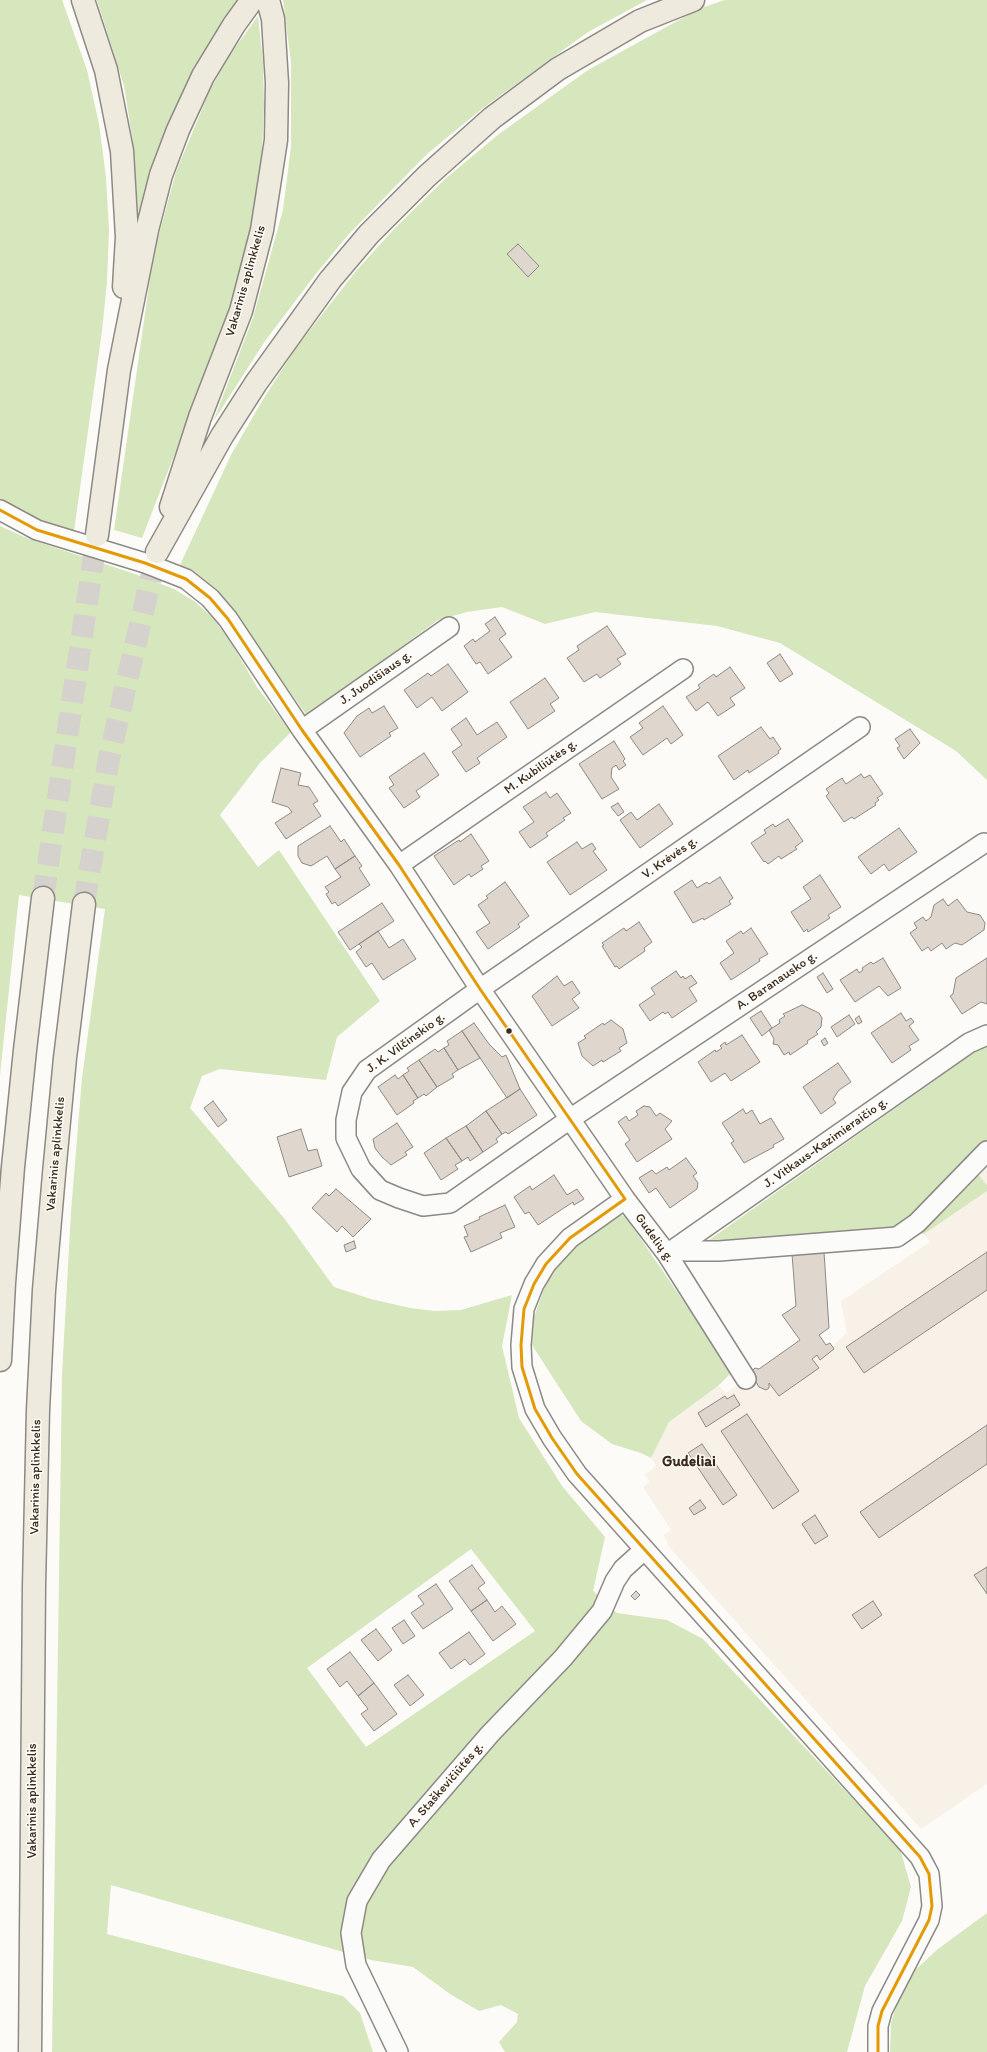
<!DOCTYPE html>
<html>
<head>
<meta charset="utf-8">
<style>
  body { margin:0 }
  canvas { display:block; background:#fcfbf8 }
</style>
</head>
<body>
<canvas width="987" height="2052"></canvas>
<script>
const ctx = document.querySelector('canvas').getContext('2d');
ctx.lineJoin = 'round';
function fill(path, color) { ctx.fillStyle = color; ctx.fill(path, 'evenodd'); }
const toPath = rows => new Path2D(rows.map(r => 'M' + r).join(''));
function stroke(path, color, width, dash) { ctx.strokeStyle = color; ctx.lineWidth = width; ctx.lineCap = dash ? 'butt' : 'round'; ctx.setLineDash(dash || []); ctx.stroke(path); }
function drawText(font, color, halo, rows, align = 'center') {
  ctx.font = font + ' Itim,sans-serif'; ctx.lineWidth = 3; ctx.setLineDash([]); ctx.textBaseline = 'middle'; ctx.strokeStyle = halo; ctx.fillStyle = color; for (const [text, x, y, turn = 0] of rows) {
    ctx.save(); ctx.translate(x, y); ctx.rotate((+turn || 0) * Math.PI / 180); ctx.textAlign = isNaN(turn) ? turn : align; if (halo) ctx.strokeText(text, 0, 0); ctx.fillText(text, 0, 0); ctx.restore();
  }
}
fill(toPath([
  [987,1165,987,1185,978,1173],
  [987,1191,987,1784,921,1829,669,1547,664,1535,671,1530,643,1487,650,1482,645,1475,656,1466,651,1458,669,1422,718,1386,726,1393,752,1375,759,1387,766,1390,769,1388,769,1383,779,1396,818,1368,812,1359,817,1355,820,1360,834,1350,832,1347,847,1333,841,1301,930,1242,924,1234]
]), '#f8f1e7');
fill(toPath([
  [0,0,62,0,87,70,99,124,106,177,109,230,107,282,102,331,74,531,31,518,10,507,0,500],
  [97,0,237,0,200,63,139,219,133,142,124,86],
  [283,0,647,0,588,32,483,108,427,154,348,235,315,275,265,341,213,422,253,318,283,210,291,147,291,62],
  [725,0,987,0,987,780,956,751,780,643,717,626,595,612,545,624,502,607,467,612,438,620,307,716,235,614,211,586,180,565,231,455,262,401,296,348,356,271,395,228,445,179,499,134,588,70,701,8],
  [258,16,263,62,264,106,262,148,252,229,235,299,142,538,114,530,150,279,158,238,176,172,210,90,229,56],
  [0,526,29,539,135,574,174,589,194,601,212,617,229,639,257,687,291,732,260,763,220,815,258,867,279,850,380,1001,337,1037,326,1080,220,1069,202,1076,190,1108,284,1218,334,1287,371,1299,410,1308,434,1311,461,1310,512,1295,502,1346,519,1418,562,1486,605,1537,593,1591,617,1613,667,1620,703,1639,900,1849,911,1887,902,1921,865,1986,847,2052,505,2052,499,2042,517,2022,518,2014,501,2005,479,2011,450,1994,413,1967,371,1960,111,1885,107,1934,343,1996,360,2013,373,2052,52,2052,62,1374,71,1212,82,1078,105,909,19,895,0,1075],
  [471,1549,535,1631,366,1747,307,1668],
  [987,1046,987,1165,978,1174,987,1185,987,1191,924,1234,891,1232,702,1245,979,1049],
  [616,1215,625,1216,732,1372,718,1386,669,1422,651,1458,641,1453,612,1444,581,1421,532,1345,534,1317,548,1278,569,1251],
  [987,1913,987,2052,890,2052,891,2023,898,2000,913,1972,938,1949]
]), '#d6e6bd');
const building = toPath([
  [518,244,539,266,528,277,507,254,518,244],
  [495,617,506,634,499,639,512,657,488,674,480,662,476,664,464,646,473,639,475,642,490,631,485,624,495,617],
  [607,626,626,654,617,659,621,664,600,678,597,674,584,682,567,658,579,650,577,646,607,626],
  [780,654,793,674,780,682,767,663,780,654],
  [448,664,468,692,442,711,432,697,417,708,404,690,428,673,431,676,448,664],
  [730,667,745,688,730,698,735,705,718,716,708,702,696,711,686,697,700,688,698,685,714,674,716,677,730,667],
  [545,678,559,698,550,704,555,711,528,729,510,702,545,678],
  [384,706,398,728,389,733,391,736,360,757,344,733,357,716,369,708,372,713,384,706],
  [663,706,683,735,671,744,667,738,643,755,630,737,643,728,639,723,663,706],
  [466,718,477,735,497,722,507,737,477,758,480,763,466,772,452,752,462,745,451,729,466,718],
  [761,727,770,739,773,737,781,749,778,751,779,753,749,773,748,770,734,780,718,756,761,727],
  [910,729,920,743,904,759,897,748,900,746,895,739,910,729],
  [614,741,625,759,623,761,626,765,619,770,616,765,612,768,611,777,619,789,602,799,579,764,614,741],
  [424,753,439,775,416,791,420,797,404,808,389,788,394,785,389,777,424,753],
  [281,768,301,773,298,785,309,787,318,801,313,804,321,816,286,839,275,823,292,812,288,807,272,802,281,768],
  [861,774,864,778,870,775,883,794,877,798,879,800,875,803,876,805,854,819,852,817,844,822,826,796,829,793,826,789,842,778,846,784,861,774],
  [546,792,550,798,557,793,571,813,563,818,565,820,546,833,548,836,530,848,519,832,534,822,523,807,546,792],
  [618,803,624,812,618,816,611,807,618,803],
  [659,804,673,824,640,848,620,820,631,812,637,820,659,804],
  [788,819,803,841,795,847,797,849,781,859,779,856,768,864,765,861,764,862,751,843,766,833,764,830,773,824,775,827,788,819],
  [330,826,341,842,344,839,355,856,335,869,327,856,311,866,302,863,298,856,298,846,330,826],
  [899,828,917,852,889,871,884,864,871,874,858,857,899,828],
  [471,834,489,861,481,866,483,869,471,877,469,874,454,885,434,856,459,840,460,842,471,834],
  [577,842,582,849,592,843,596,849,593,851,607,870,570,895,547,862,577,842],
  [355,856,362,866,359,868,370,885,338,906,335,902,332,904,326,894,329,892,325,887,341,877,335,869,355,856],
  [820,875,841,907,828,915,830,918,808,932,807,929,804,932,791,912,811,899,803,887,820,875],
  [720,877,733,898,729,901,731,904,704,920,703,918,693,923,674,892,692,880,697,888,707,882,709,884,720,877],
  [505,882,529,916,518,924,520,927,488,949,476,932,490,923,478,905,488,898,486,896,505,882],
  [943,899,948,906,957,899,967,912,980,915,985,923,984,930,962,945,955,943,946,949,942,943,931,951,928,947,922,951,910,933,917,928,914,923,923,917,926,921,931,917,934,905,943,899],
  [382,903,394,921,350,950,338,932,382,903],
  [639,922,652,942,644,948,645,951,619,969,617,966,615,967,602,946,604,945,602,943,624,928,626,931,639,922],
  [751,928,768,954,759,959,760,961,731,980,720,963,734,953,726,941,741,931,743,934,751,928],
  [378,931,389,948,403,939,416,959,383,980,372,963,366,967,356,952,362,947,359,944,378,931],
  [883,958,901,988,888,996,879,986,855,1002,840,980,857,969,859,973,863,970,862,968,871,962,873,964,883,958],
  [987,958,987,1004,981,1002,962,1014,950,996,953,994,956,978,987,958],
  [676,971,681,978,683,976,685,979,691,975,697,983,689,988,697,1001,672,1018,668,1012,665,1014,663,1012,650,1021,639,1005,655,994,651,988,676,971],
  [823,973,833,989,827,993,817,977,823,973],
  [557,976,564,986,572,981,580,993,572,999,579,1008,552,1026,532,996,557,976],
  [802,1005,819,1013,822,1018,821,1027,816,1032,818,1034,807,1041,808,1043,790,1055,789,1052,784,1055,778,1045,773,1044,774,1039,769,1030,780,1023,779,1020,785,1016,783,1014,802,1005],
  [761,1011,772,1028,762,1036,750,1018,761,1011],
  [901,1013,906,1021,911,1018,914,1022,909,1026,919,1040,909,1046,911,1050,892,1063,871,1033,901,1013],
  [849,1015,855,1024,837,1037,831,1027,849,1015],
  [859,1016,862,1022,858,1024,855,1019,859,1016],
  [611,1020,623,1029,627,1043,619,1048,621,1051,603,1062,602,1060,593,1066,582,1056,578,1043,586,1038,584,1036,603,1023,604,1025,611,1020],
  [474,1023,489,1044,502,1057,506,1055,520,1089,507,1098,462,1031,474,1023],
  [462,1031,480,1058,458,1070,444,1048,449,1045,447,1041,462,1031],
  [742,1035,760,1062,731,1081,725,1073,711,1082,698,1062,715,1050,716,1052,722,1048,720,1046,725,1042,726,1045,742,1035],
  [825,1038,828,1043,824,1046,821,1041,825,1038],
  [444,1048,458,1070,452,1074,454,1077,437,1087,419,1060,435,1049,438,1052,444,1048],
  [419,1060,437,1087,426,1096,424,1094,418,1098,403,1075,409,1071,407,1068,419,1060],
  [838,1063,851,1082,839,1090,833,1099,836,1103,821,1114,803,1087,838,1063],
  [395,1075,398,1079,403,1075,418,1098,413,1101,414,1103,397,1115,378,1087,395,1075],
  [520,1089,537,1115,508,1134,506,1132,502,1134,486,1111,520,1089],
  [213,1101,227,1120,218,1127,204,1108,213,1101],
  [644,1106,650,1107,656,1116,660,1113,672,1121,665,1129,672,1139,637,1162,625,1144,630,1140,618,1122,626,1116,629,1121,638,1115,636,1111,644,1106],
  [743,1109,746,1114,752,1110,760,1124,771,1118,784,1139,773,1145,774,1147,744,1163,731,1143,734,1141,722,1123,743,1109],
  [486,1111,502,1134,496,1139,498,1142,483,1152,466,1126,486,1111],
  [397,1123,413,1147,405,1152,407,1155,391,1165,382,1157,375,1148,373,1139,397,1123],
  [466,1126,483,1152,470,1161,468,1157,462,1161,446,1138,466,1126],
  [301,1129,308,1151,317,1149,322,1166,289,1177,277,1137,301,1129],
  [446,1138,462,1161,455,1165,458,1169,441,1180,424,1153,446,1138],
  [686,1158,697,1173,693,1176,698,1183,697,1189,670,1208,656,1188,649,1193,639,1178,652,1170,656,1174,667,1167,669,1170,686,1158],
  [554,1175,567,1195,577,1189,584,1199,574,1205,573,1202,538,1225,529,1212,525,1214,514,1197,530,1186,532,1190,554,1175],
  [336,1189,371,1219,353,1237,342,1226,337,1232,312,1208,326,1193,329,1196,336,1189],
  [505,1205,515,1227,500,1233,502,1238,471,1252,464,1237,468,1236,464,1226,480,1219,479,1217,505,1205],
  [354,1241,356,1248,346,1252,344,1245,354,1241],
  [824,1252,829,1328,819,1335,826,1345,830,1343,834,1349,820,1360,817,1355,812,1359,819,1368,779,1396,769,1383,769,1388,766,1390,759,1387,752,1375,753,1370,755,1368,759,1369,800,1340,782,1315,796,1306,792,1254,824,1252],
  [987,1252,987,1290,864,1373,846,1347,987,1252],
  [734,1395,740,1405,706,1427,698,1413,725,1396,727,1399,734,1395],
  [747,1414,799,1491,773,1509,721,1431,747,1414],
  [987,1425,987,1464,879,1538,860,1512,987,1425],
  [702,1444,737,1495,723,1505,688,1453,702,1444],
  [700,1500,706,1508,694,1515,689,1508,700,1500],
  [815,1515,828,1536,815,1544,802,1524,815,1515],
  [472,1565,485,1583,478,1588,487,1600,471,1611,449,1581,472,1565],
  [987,1567,987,1594,974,1575,987,1567],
  [436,1584,453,1609,423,1629,411,1613,424,1604,418,1596,436,1584],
  [636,1591,640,1595,635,1600,631,1596,636,1591],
  [487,1600,495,1612,502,1606,516,1624,493,1641,471,1611,487,1600],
  [873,1601,882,1615,862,1629,852,1615,873,1601],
  [404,1620,415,1636,403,1644,392,1628,404,1620],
  [376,1629,392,1650,378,1661,361,1640,376,1629],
  [469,1632,485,1654,470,1665,465,1659,451,1669,439,1653,469,1632],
  [350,1652,374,1683,358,1696,347,1681,340,1687,327,1669,350,1652],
  [408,1675,424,1695,410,1706,394,1685,408,1675],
  [374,1683,397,1714,374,1731,361,1714,368,1709,358,1696,374,1683]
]);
fill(building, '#dfd7ce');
stroke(building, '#8d8985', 1);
stroke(toPath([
  [43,898,97,535],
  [84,904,109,758,157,552]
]), '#d5d1cc', 22, [22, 11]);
const minor = toPath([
  [0,510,37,530,145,563,186,579,210,598,228,619,302,730,399,865,480,989,570,1119,625,1199,667,1254,746,1379],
  [860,727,480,989,367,1070,352,1092,346,1120,346,1138,361,1169,380,1190,399,1198,423,1206,450,1203,570,1119,984,843],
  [302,730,449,627],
  [399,865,683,669],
  [625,1199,570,1238,546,1264,534,1284,524,1309,521,1345,522,1367,535,1409,552,1438,577,1474,920,1857,929,1874,932,1906,929,1920,882,2011,878,2026,878,2052],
  [679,1246,685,1251,719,1251,897,1237,917,1223,987,1151],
  [667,1254,969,1043,987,1035],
  [398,2052,356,1965,351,1933,357,1901,381,1860,490,1734,563,1658,602,1611,615,1581,623,1569,644,1550]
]);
const trunk = toPath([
  [83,0,106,70,122,151,127,237,124,287],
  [171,507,200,417,241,311,262,230,276,140,277,83,273,19,268,0],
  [97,535,119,370,147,230,161,175,178,130,203,76,234,25,252,0],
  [157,552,222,436,256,383,330,280,369,234,427,176,492,118,558,69,640,21,693,0],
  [0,1360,4,1283,13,1167,25,1050,43,898],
  [30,2052,34,1586,38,1410,44,1290,54,1174,65,1058,84,904]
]);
stroke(minor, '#8d8985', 22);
stroke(trunk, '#8d8985', 25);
stroke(minor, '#fbfbf9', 19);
stroke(trunk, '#eeeade', 22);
stroke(toPath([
  [0,510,37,530,145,563,186,579,210,598,228,619,302,730,399,865,480,989,625,1199],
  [625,1199,570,1238,546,1264,534,1284,524,1309,521,1345,522,1367,535,1409,552,1438,577,1474,920,1857,929,1874,932,1906,929,1920,882,2011,878,2026,878,2052]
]), '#e49a03', 3);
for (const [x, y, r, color] of [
  [509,1031,3.5,"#3b2a1e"]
]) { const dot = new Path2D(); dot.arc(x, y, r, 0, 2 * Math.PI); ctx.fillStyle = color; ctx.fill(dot); stroke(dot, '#fdfcf7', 1.5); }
drawText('13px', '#3b2a1e', '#fdfcf7', [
  ["Vakarinis aplinkkelis",246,281,-74],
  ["J. Juodišiaus g.",376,678,-35],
  ["M. Kubiliūtės g.",541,767,-35],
  ["V. Krėvės g.",670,858,-35],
  ["A. Baranausko g.",777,981,-34],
  ["J. K. Vilčinskio g.",406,1043,-36],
  ["J. Vitkaus-Kazimieraičio g.",826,1143,-35],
  ["Vakarinis aplinkkelis",56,1154,-85],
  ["Gudelių g.",654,1238,54],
  ["Vakarinis aplinkkelis",36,1477,-89],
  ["A. Staškevičiūtės g.",446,1785,-49],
  ["Vakarinis aplinkkelis",33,1801,-90]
]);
drawText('bold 15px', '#3b2a1e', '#fdfcf7', [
  ["Gudeliai",689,1462]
]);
</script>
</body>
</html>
